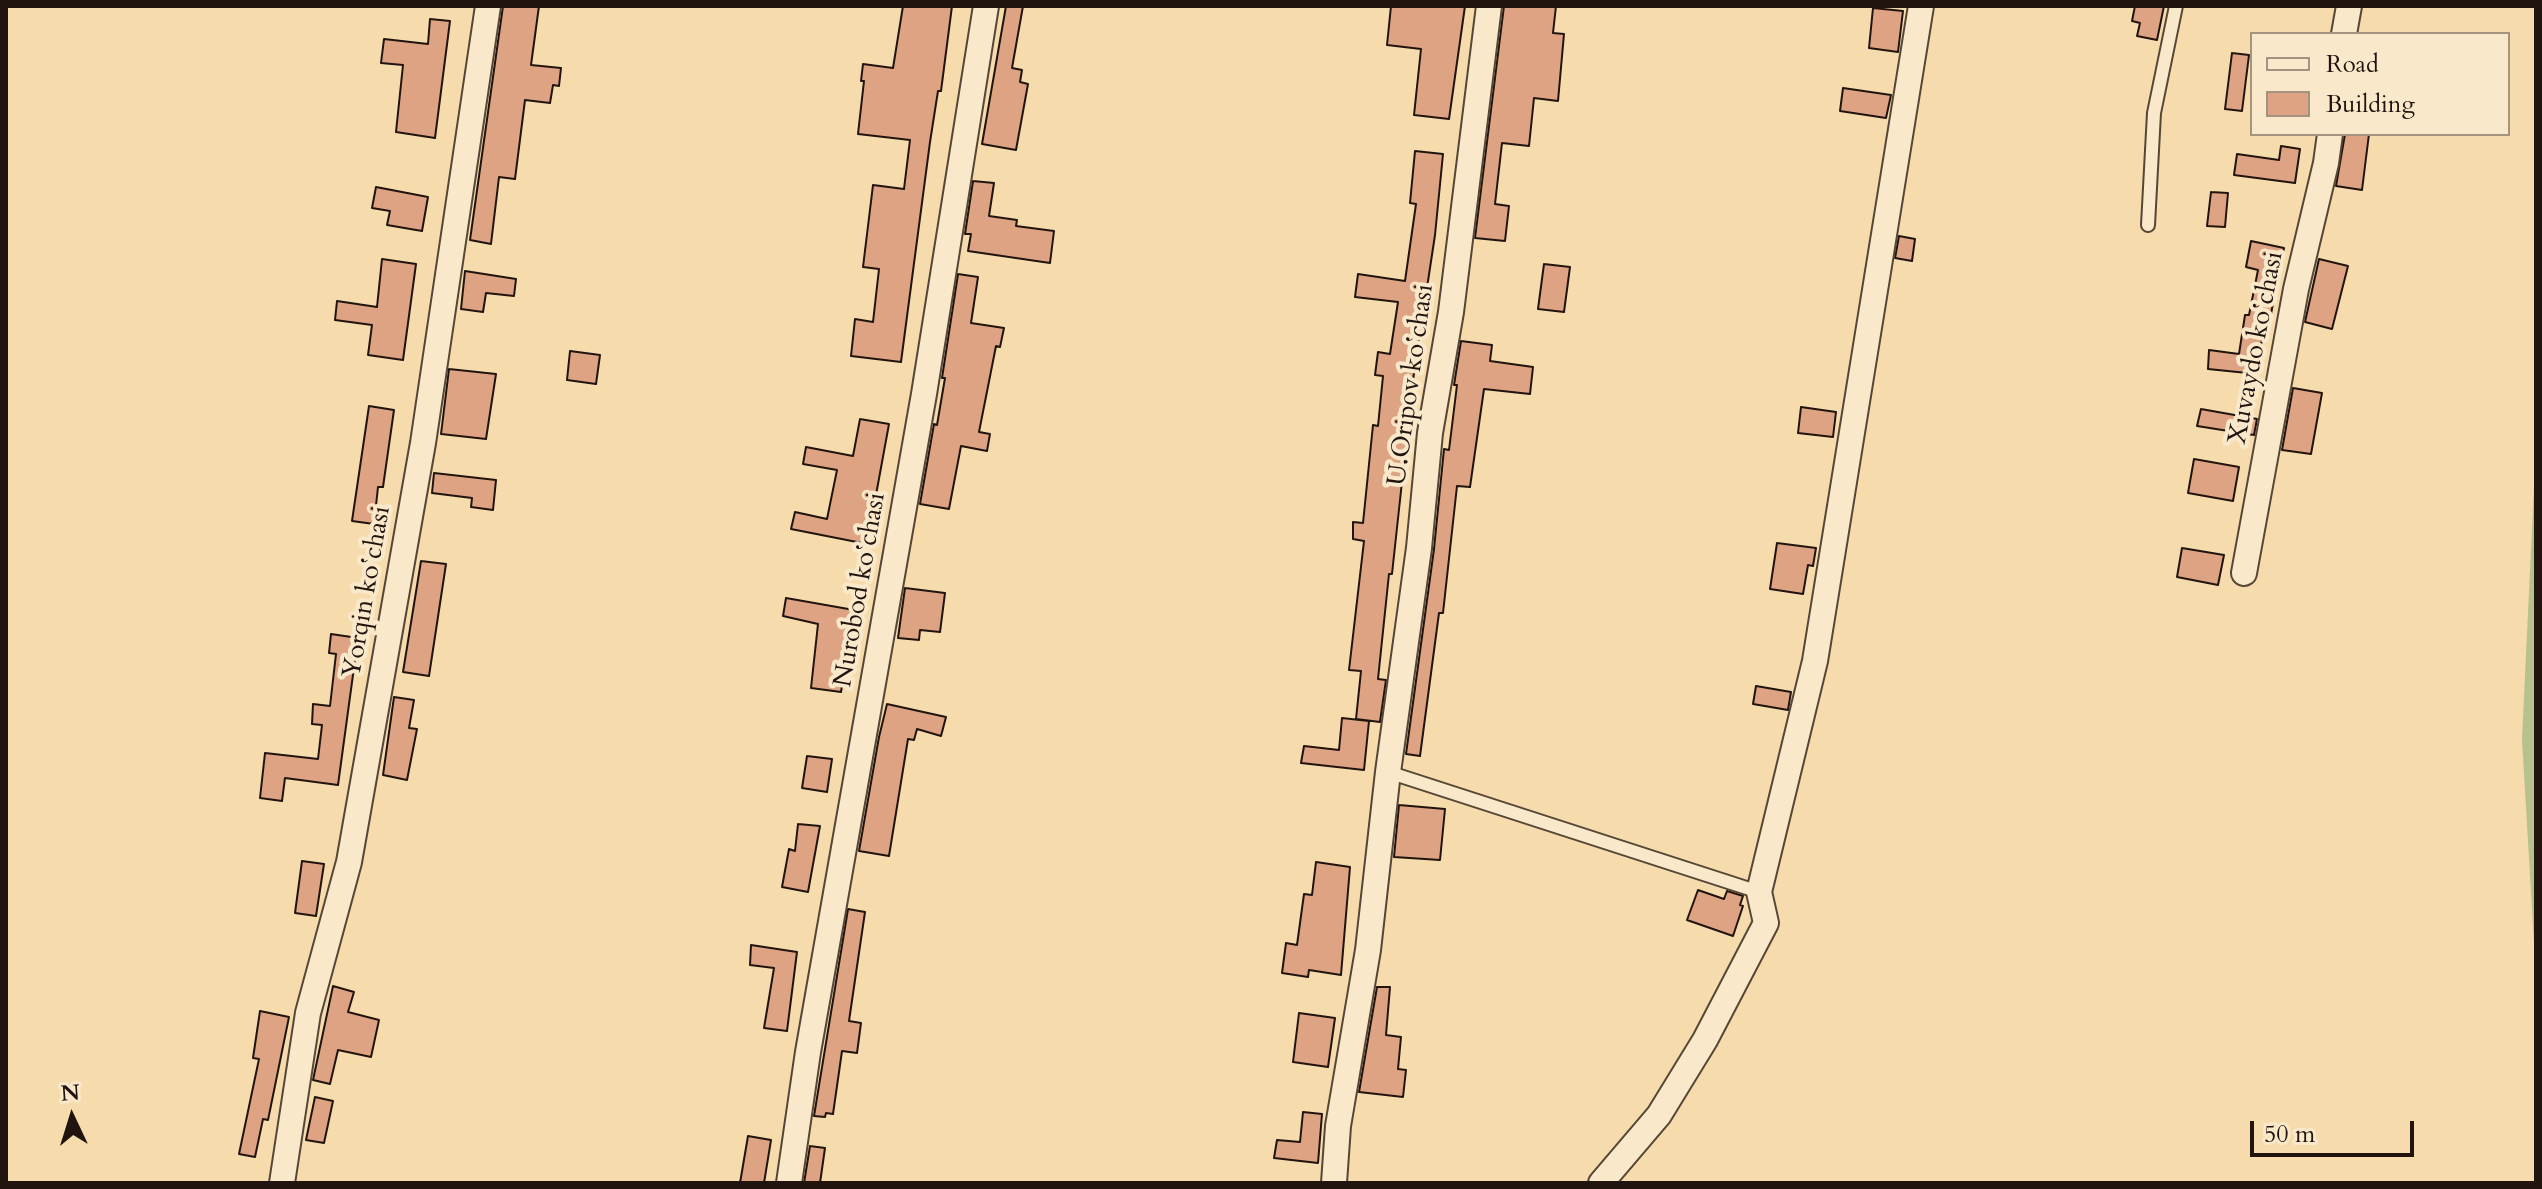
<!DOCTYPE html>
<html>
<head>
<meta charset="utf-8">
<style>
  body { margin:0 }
  #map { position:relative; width:2542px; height:1189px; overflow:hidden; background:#f6dcad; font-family:Cardo,serif }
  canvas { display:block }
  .frame { position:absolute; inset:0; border:8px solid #21140f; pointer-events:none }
  .legend { position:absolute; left:2250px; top:32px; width:260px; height:104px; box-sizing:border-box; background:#f9e8ca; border:2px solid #a3937f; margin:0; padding:10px 14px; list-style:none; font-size:24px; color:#21140f }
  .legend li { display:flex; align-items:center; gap:16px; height:40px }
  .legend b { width:40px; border:2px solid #a3937f }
  .north { position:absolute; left:32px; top:1077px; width:80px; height:80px; -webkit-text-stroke:6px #f9e8ca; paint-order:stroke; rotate:356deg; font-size:22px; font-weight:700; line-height:32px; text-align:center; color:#21140f }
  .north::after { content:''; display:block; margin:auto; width:28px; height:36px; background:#21140f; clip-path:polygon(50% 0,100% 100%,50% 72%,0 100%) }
  .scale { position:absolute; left:2250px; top:1121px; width:164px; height:36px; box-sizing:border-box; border:4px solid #21140f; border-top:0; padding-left:10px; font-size:24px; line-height:28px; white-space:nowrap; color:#21140f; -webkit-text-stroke:6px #f9e8ca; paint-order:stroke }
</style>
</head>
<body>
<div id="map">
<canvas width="2542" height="1189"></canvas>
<div class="frame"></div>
<ul class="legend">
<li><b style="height:10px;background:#f9e8ca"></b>Road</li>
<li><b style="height:22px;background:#dea382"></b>Building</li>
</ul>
<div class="north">N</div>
<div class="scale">50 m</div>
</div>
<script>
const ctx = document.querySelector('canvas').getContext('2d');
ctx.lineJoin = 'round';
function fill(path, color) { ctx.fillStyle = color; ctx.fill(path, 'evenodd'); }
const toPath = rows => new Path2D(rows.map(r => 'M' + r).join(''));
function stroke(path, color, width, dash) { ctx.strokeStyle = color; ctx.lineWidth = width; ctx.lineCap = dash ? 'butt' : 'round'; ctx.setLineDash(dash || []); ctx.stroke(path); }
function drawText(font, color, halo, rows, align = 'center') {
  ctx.font = font + ' Cardo,serif'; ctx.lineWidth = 8; ctx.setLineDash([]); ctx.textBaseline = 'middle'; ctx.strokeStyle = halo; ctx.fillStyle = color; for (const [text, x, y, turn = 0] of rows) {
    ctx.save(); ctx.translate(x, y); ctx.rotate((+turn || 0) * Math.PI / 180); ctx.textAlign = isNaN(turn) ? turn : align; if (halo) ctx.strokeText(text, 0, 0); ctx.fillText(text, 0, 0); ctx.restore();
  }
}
fill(toPath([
  [2536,444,2536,978,2522,739]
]), '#b8c18d');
const building = toPath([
  [503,6,539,6,531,65,561,68,559,86,553,85,550,103,525,100,515,179,499,177,491,244,470,240,503,6],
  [903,6,952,6,941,91,938,91,930,142,901,362,851,356,855,319,873,322,879,269,863,267,873,185,904,189,910,140,858,134,864,81,861,81,863,64,893,68,903,6],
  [1006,6,1023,6,1012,68,1022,70,1020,82,1028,84,1016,150,982,144,1006,6],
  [1391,6,1465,6,1449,119,1414,115,1421,49,1387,45,1391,6],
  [1504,6,1556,6,1553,33,1564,34,1558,101,1534,98,1529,146,1502,143,1495,204,1509,206,1505,241,1475,238,1504,6],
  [2135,6,2164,6,2157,40,2137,36,2140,23,2132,21,2135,6],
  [1873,8,1903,11,1898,52,1869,48,1873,8],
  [430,19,450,21,435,138,396,132,403,65,381,63,384,39,428,44,430,19],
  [2232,53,2249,55,2242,111,2225,109,2232,53],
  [1843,88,1891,95,1886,118,1840,111,1843,88],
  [2345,134,2369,134,2362,190,2336,186,2345,134],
  [2281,146,2300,149,2295,183,2234,175,2237,154,2279,160,2281,146],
  [1415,151,1443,154,1435,235,1413,380,1392,574,1389,574,1378,679,1386,680,1380,722,1356,719,1361,671,1349,670,1364,541,1353,539,1353,522,1363,523,1373,425,1378,426,1383,376,1375,375,1378,352,1390,354,1398,302,1355,297,1358,274,1405,281,1416,204,1410,203,1415,151],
  [973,181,994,183,989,216,1017,220,1016,226,1054,231,1050,263,968,251,971,234,965,234,973,181],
  [376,187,428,197,422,231,387,225,390,211,372,208,376,187],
  [2211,192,2228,193,2225,227,2207,226,2211,192],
  [1899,236,1915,239,1912,261,1895,258,1899,236],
  [2251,241,2284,248,2270,319,2265,318,2257,374,2208,369,2209,350,2239,354,2245,315,2249,315,2258,270,2246,267,2251,241],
  [382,259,416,264,403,360,368,355,372,325,335,320,337,301,377,307,382,259],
  [2319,259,2348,266,2332,329,2305,322,2319,259],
  [1544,264,1570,267,1564,312,1538,309,1544,264],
  [465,271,516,279,514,296,486,293,483,312,461,309,465,271],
  [958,274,978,277,971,323,1004,328,1000,347,996,346,979,432,990,434,987,451,961,446,949,509,920,504,934,424,937,425,945,378,942,378,958,274],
  [1461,341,1492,345,1490,361,1533,367,1530,394,1484,389,1470,487,1457,486,1443,613,1439,613,1420,756,1406,754,1434,549,1444,449,1449,450,1457,385,1454,385,1461,341],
  [570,351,600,355,596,384,567,380,570,351],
  [449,369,496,374,486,439,441,434,449,369],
  [2293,388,2322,393,2311,454,2282,450,2293,388],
  [369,406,394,410,383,487,378,487,374,524,352,521,369,406],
  [1801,407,1836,412,1833,437,1798,433,1801,407],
  [2201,409,2257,419,2254,435,2197,426,2201,409],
  [860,419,889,424,867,544,791,529,795,512,827,519,837,470,803,464,806,447,853,456,860,419],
  [2194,459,2239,467,2233,501,2188,493,2194,459],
  [434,473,496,480,493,510,471,507,472,498,432,493,434,473],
  [1777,543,1816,548,1813,566,1808,565,1803,594,1770,589,1777,543],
  [2182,548,2224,555,2218,585,2177,577,2182,548],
  [421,561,446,564,429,676,403,672,421,561],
  [905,588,945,593,940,632,920,630,919,640,898,638,905,588],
  [786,598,854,610,841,692,811,688,818,624,783,616,786,598],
  [331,634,358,638,338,785,285,778,282,801,260,798,265,753,318,759,322,725,312,724,313,704,330,706,336,654,329,653,331,634],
  [1756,686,1791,692,1788,710,1753,704,1756,686],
  [394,697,414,700,409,728,417,729,407,780,383,775,394,697],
  [887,704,946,717,941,736,917,729,914,740,908,739,889,856,859,851,879,737,887,704],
  [1342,718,1369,721,1364,770,1301,763,1304,746,1339,750,1342,718],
  [807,756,832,759,827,792,802,788,807,756],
  [1399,805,1445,809,1440,860,1394,857,1399,805],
  [798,824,820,826,808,892,782,887,789,849,795,851,798,824],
  [302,861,324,864,316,916,295,913,302,861],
  [1316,862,1350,867,1341,975,1309,970,1308,977,1282,973,1286,943,1297,945,1304,894,1312,895,1316,862],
  [1698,890,1724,899,1727,891,1743,896,1740,905,1743,906,1733,936,1687,920,1698,890],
  [848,909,865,912,849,1021,861,1023,857,1053,842,1051,833,1114,826,1113,825,1117,814,1116,848,909],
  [751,945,797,952,787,1031,764,1028,774,968,750,965,751,945],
  [333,986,354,992,348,1012,379,1020,371,1057,338,1050,330,1084,313,1080,333,986],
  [1377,987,1390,987,1386,1035,1401,1037,1398,1069,1406,1070,1403,1097,1359,1092,1377,987],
  [260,1011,289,1017,268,1120,263,1119,255,1157,239,1154,259,1059,253,1058,260,1011],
  [1299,1013,1335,1018,1328,1067,1293,1062,1299,1013],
  [315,1097,333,1101,324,1143,306,1140,315,1097],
  [1303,1112,1322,1114,1318,1163,1274,1158,1277,1140,1300,1142,1303,1112],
  [748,1136,771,1140,764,1183,740,1183,748,1136],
  [810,1146,825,1148,820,1183,804,1183,810,1146]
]);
fill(building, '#dea382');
stroke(building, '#21140f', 2);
const lane = toPath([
  [2148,225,2154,113,2176,6],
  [1388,772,1759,892]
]);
const street = toPath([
  [2344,34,2349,6],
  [2244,573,2296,289,2326,163,2330,134],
  [282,1183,308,1013,349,862,423,443,488,6],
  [789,1183,808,1052,924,394,986,6],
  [1334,1183,1338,1126,1368,950,1388,772,1419,548,1430,433,1451,312,1489,6],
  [1601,1183,1659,1115,1705,1040,1766,923,1759,892,1815,661,1921,6]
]);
stroke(lane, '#564636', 16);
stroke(street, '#564636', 28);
stroke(lane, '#f9e8ca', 12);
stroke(street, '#f9e8ca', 24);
drawText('26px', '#21140f', '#f9e8ca', [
  ["Xuvaydo koʻchasi",2257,348,-79],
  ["U.Oripov koʻchasi",1412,385,-82],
  ["Nurobod koʻchasi",861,590,-80],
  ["Yorqin koʻchasi",368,592,-80]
]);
</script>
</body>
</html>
